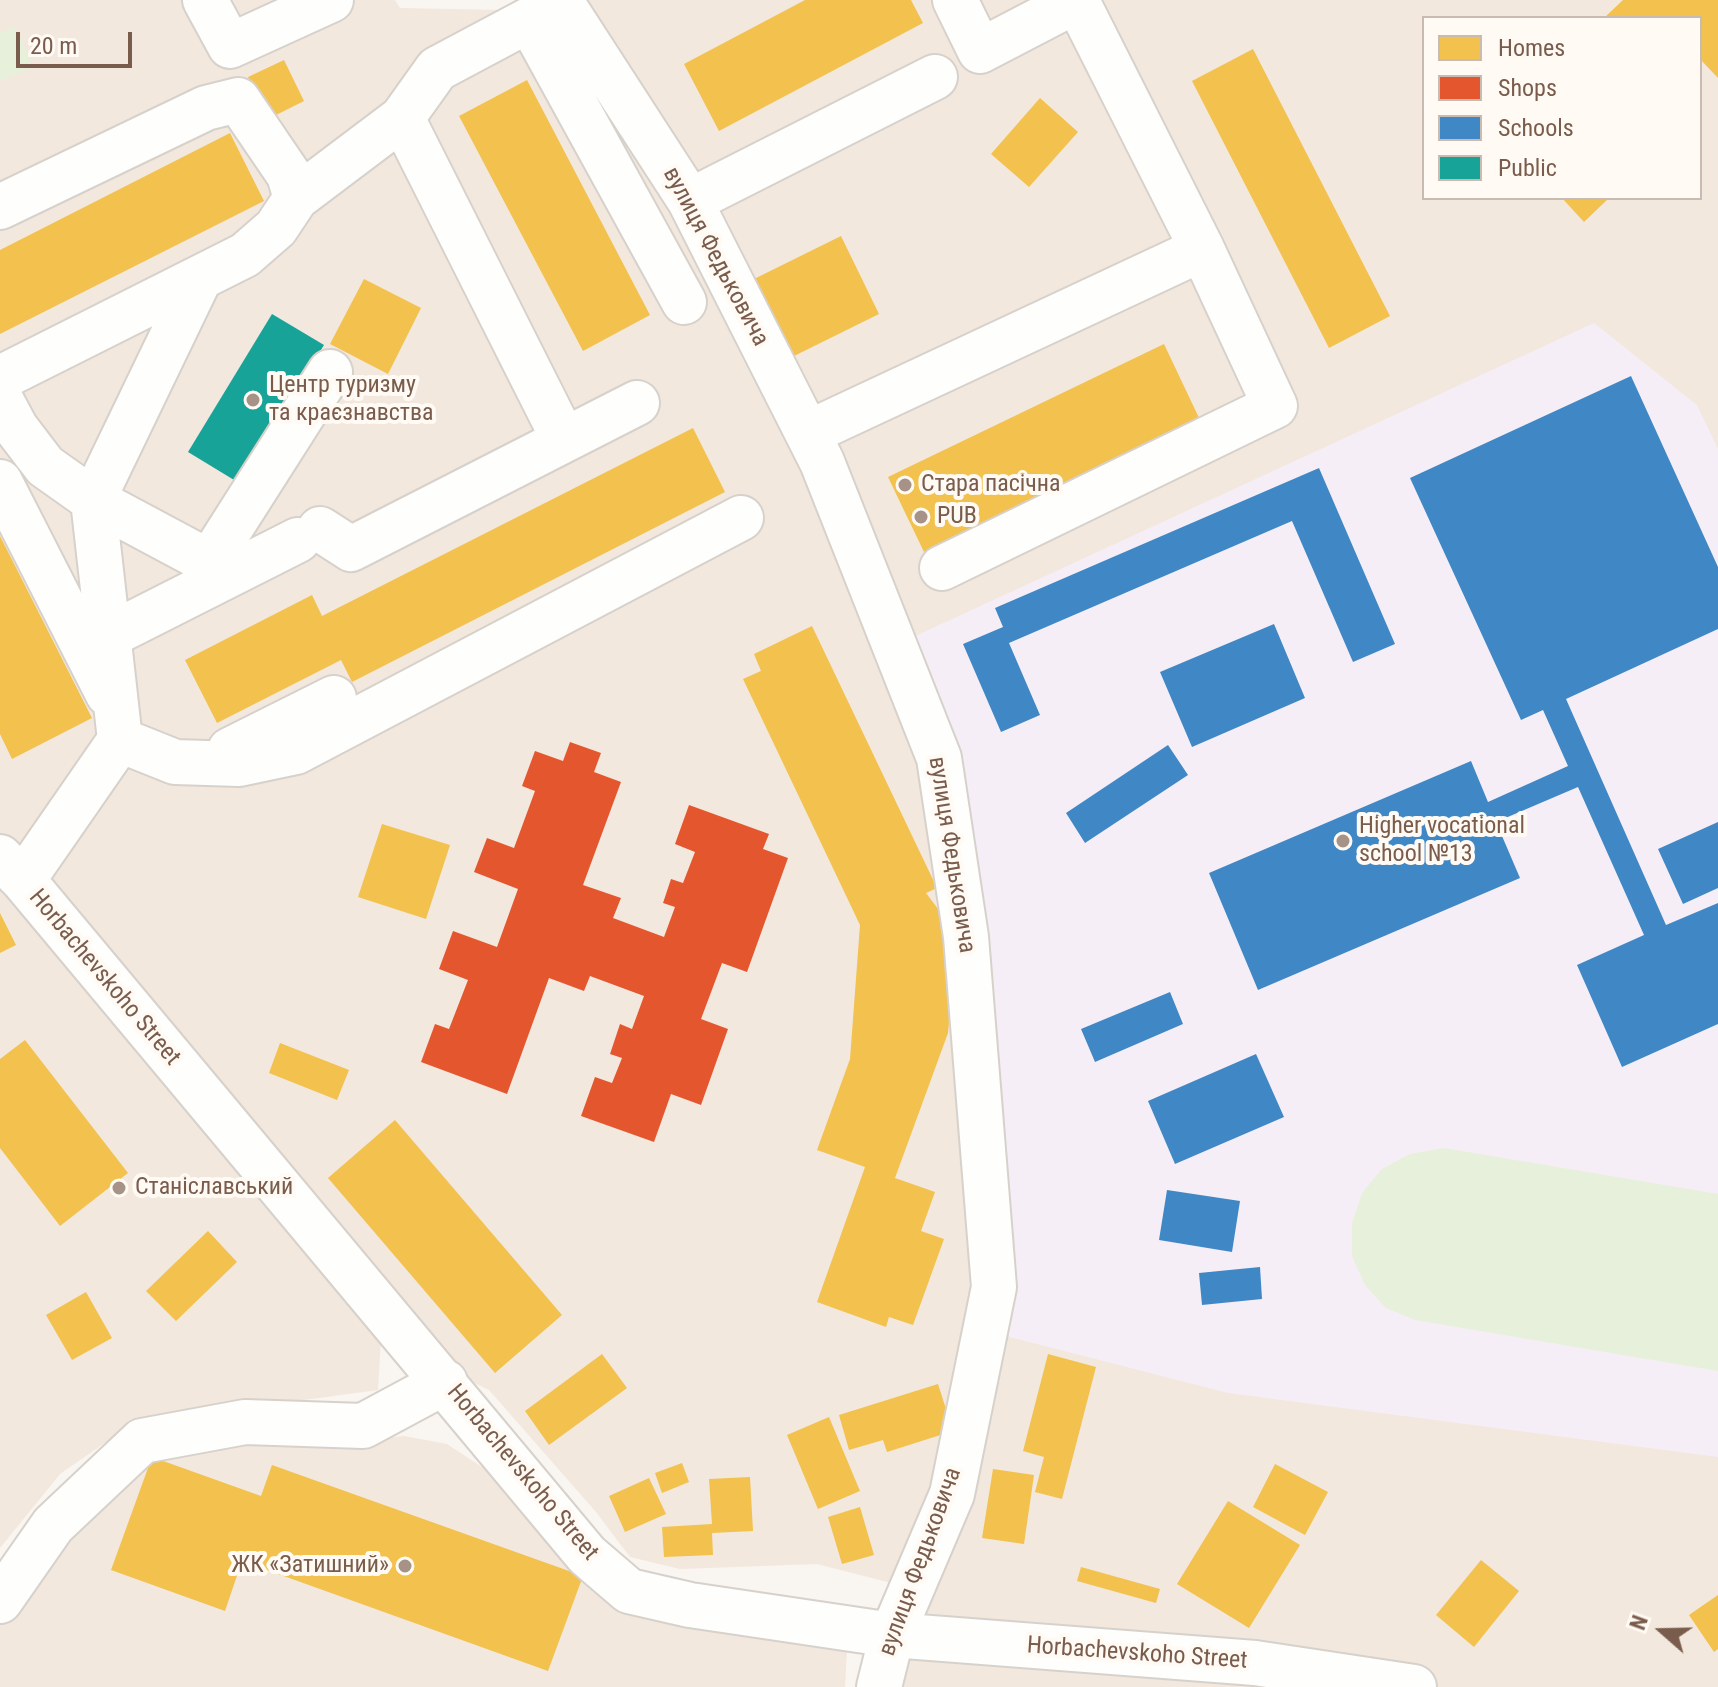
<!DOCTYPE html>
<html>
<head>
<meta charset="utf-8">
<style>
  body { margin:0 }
  #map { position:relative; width:1718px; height:1687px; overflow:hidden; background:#f9f5f0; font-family:"Roboto Condensed",sans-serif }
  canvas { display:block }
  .legend { position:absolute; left:1422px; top:16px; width:280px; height:184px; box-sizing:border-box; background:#fffaf3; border:2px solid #cabbb1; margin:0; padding:10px 14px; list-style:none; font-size:24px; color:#7a5c4d }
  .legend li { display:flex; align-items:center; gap:16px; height:40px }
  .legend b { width:40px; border:2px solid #cabbb1 }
  .north { position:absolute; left:1622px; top:1591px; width:80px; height:80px; -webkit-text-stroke:6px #fffaf3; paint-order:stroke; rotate:290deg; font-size:22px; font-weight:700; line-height:32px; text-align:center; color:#7a5c4d }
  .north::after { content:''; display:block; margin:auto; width:28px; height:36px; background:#7a5c4d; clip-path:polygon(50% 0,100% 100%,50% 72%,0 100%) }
  .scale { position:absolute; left:16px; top:32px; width:116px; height:36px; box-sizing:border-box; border:4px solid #7a5c4d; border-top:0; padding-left:10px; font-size:24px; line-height:28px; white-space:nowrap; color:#7a5c4d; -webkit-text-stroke:6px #fffaf3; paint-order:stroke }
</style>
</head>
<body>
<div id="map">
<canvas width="1718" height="1687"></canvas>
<ul class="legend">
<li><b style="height:22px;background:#f2c14e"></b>Homes</li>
<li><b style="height:22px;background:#e4572e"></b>Shops</li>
<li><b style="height:22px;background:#3f88c5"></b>Schools</li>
<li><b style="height:22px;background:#17a398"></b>Public</li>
</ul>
<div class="north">N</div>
<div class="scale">20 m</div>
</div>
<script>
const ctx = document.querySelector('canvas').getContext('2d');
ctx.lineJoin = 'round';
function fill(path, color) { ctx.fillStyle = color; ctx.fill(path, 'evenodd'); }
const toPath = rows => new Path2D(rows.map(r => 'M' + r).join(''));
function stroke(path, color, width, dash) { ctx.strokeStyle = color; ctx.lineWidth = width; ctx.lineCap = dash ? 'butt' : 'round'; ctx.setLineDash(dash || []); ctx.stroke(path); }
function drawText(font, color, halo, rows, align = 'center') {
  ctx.font = font + ' "Roboto Condensed",sans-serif'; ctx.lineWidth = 8; ctx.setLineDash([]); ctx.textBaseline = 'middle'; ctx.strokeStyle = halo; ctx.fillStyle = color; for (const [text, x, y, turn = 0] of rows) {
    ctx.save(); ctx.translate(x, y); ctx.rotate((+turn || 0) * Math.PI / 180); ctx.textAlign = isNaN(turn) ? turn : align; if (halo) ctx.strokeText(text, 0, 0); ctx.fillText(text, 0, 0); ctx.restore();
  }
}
fill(toPath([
  [0,0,395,0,400,8,552,11,571,0,1718,0,1718,1687,887,1687,934,1594,817,1564,680,1569,630,1557,596,1512,489,1390,381,1338,378,1390,215,1412,119,1433,60,1474,0,1548],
  [1424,18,1700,18,1700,198,1424,198],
  [404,1436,447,1444,514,1488,633,1608,847,1649,845,1687,0,1687,0,1617,38,1558,170,1444,351,1441]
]), '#f2e8de');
fill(toPath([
  [1594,323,1697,405,1718,449,1718,1457,1228,1393,1002,1335,911,638]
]), '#f6eef6');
fill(toPath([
  [15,26,33,67,0,81,0,33],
  [1444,1148,1718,1194,1718,1371,1415,1320,1386,1308,1365,1285,1352,1256,1352,1223,1362,1193,1382,1169,1410,1154]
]), '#e7f0db');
fill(toPath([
  [805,0,911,0,923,23,719,131,684,64],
  [1623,0,1718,0,1718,78,1700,59,1700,18,1604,18],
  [1253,49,1390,316,1329,348,1192,81],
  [284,60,304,101,268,119,248,77],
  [527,80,650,315,583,351,459,116],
  [1040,98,1078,132,1029,187,991,154],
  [230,133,264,201,0,334,0,250],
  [1562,198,1609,198,1584,222],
  [841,236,879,314,790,358,752,280],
  [364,279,421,308,388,374,330,344],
  [1164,344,1200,420,924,552,888,477],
  [693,428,725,492,352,682,341,660,217,723,185,660,312,595,322,616],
  [0,536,92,718,12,759,0,734],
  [812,626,937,888,926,893,957,934,948,1033,895,1178,935,1192,921,1231,944,1239,913,1325,889,1317,886,1327,817,1302,865,1167,817,1150,850,1059,860,925,743,679,761,671,754,654],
  [382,824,450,845,426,919,358,897],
  [0,913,16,945,0,953],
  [25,1040,128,1173,60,1226,0,1148,0,1059],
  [280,1043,349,1070,337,1100,269,1073],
  [395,1120,562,1315,495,1373,328,1178],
  [208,1231,237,1262,176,1321,146,1291],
  [86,1292,112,1338,72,1360,46,1315],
  [602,1354,627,1388,549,1445,525,1411],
  [1048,1354,1096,1367,1062,1499,1035,1492,1044,1457,1023,1451],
  [938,1384,953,1431,887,1452,883,1440,849,1450,839,1415],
  [829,1417,860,1491,818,1509,787,1435],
  [152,1457,261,1496,272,1465,583,1576,548,1671,242,1561,225,1611,111,1570],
  [682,1463,689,1482,662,1493,655,1473],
  [1275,1464,1328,1492,1305,1535,1253,1507],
  [993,1469,1034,1475,1024,1544,982,1538],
  [750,1477,753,1531,712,1533,713,1555,664,1557,662,1527,712,1524,709,1479],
  [649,1478,666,1514,625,1532,609,1496],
  [1228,1501,1300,1545,1249,1628,1177,1584],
  [860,1507,874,1555,842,1564,828,1517],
  [1481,1560,1519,1591,1474,1647,1436,1615],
  [1081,1567,1160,1589,1156,1603,1077,1581],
  [1718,1595,1718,1649,1714,1652,1689,1615]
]), '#f2c14e');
fill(toPath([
  [570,742,601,753,594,772,621,782,583,885,621,898,613,918,664,937,675,907,663,903,671,879,683,883,695,852,675,844,689,805,769,834,763,849,788,858,747,972,722,963,701,1019,728,1029,701,1105,671,1094,654,1142,581,1116,595,1077,612,1083,622,1058,610,1054,620,1024,632,1029,644,996,590,976,584,991,549,978,507,1094,421,1062,435,1024,449,1029,468,980,439,969,453,931,497,947,518,889,474,872,487,838,514,848,535,791,522,786,535,751,563,761]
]), '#e4572e');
fill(toPath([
  [1631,376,1718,567,1718,629,1566,699,1666,925,1718,903,1718,1024,1622,1067,1577,965,1644,935,1578,787,1496,822,1520,878,1258,990,1209,873,1471,761,1488,802,1568,766,1543,710,1521,720,1410,478],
  [1319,468,1395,644,1353,662,1292,521,1009,643,1040,715,1001,732,963,644,1003,627,995,608],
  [1274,624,1305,698,1192,747,1160,672],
  [1168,745,1188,775,1085,843,1066,813],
  [1718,822,1718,888,1683,904,1658,849],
  [1170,992,1183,1024,1095,1062,1081,1029],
  [1256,1054,1284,1117,1175,1164,1148,1101],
  [1167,1190,1240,1201,1232,1252,1159,1240],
  [1260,1267,1262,1299,1202,1305,1199,1273]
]), '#3f88c5');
fill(toPath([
  [272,314,324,345,239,483,188,452]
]), '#17a398');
const minor = toPath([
  [205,0,230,46,331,0],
  [560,0,690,201,822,462,939,758,966,937,994,1287,952,1494,892,1635,879,1687],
  [955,0,980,51,1078,0],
  [402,118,437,69,529,20,684,302],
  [690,201,935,77],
  [0,207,206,108,238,100,289,175,296,198],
  [200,278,93,500,209,562,227,576],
  [0,378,245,255,276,228,296,198,402,118,564,440],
  [0,398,16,428,45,466,93,500,120,740],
  [808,433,1202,249],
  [0,482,108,694],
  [320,529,351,549,637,403],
  [209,562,330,372],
  [942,568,1275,406,1202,249,1077,1],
  [110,635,298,540],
  [230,750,334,698],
  [0,857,23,880,587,1555,629,1591,690,1605,892,1635,1255,1663,1414,1687],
  [23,880,120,740,175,762,239,764,296,752,741,518],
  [0,1601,53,1525,142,1441,245,1422,363,1426,445,1382]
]);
stroke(minor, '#d7d1cb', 48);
stroke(minor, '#fefefd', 44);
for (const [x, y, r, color] of [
  [253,400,8,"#a69286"],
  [905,485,8,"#a69286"],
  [921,517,8,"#a69286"],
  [1343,841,8,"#a69286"],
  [119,1188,8,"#a69286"],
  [405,1566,8,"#a69286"]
]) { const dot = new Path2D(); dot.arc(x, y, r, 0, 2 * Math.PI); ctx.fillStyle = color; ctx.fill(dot); stroke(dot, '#fffaf3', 3); }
drawText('24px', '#7a5c4d', '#fffaf3', [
  ["вулиця Федьковича",715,257,62],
  ["вулиця Федьковича",951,855,81],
  ["Horbachevskoho Street",104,978,50],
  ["Horbachevskoho Street",522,1473,50],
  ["вулиця Федьковича",921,1562,-70],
  ["Horbachevskoho Street",1137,1654,4]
]);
drawText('24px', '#7a5c4d', '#fffaf3', [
  ["Центр туризму",269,386],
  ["та краєзнавства",269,414],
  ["Стара пасічна",921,485],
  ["PUB",937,517],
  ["Higher vocational",1359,827],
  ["school №13",1359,855],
  ["Станіславський",135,1188],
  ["ЖК «Затишний»",389,1566,"right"]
], 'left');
</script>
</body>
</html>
